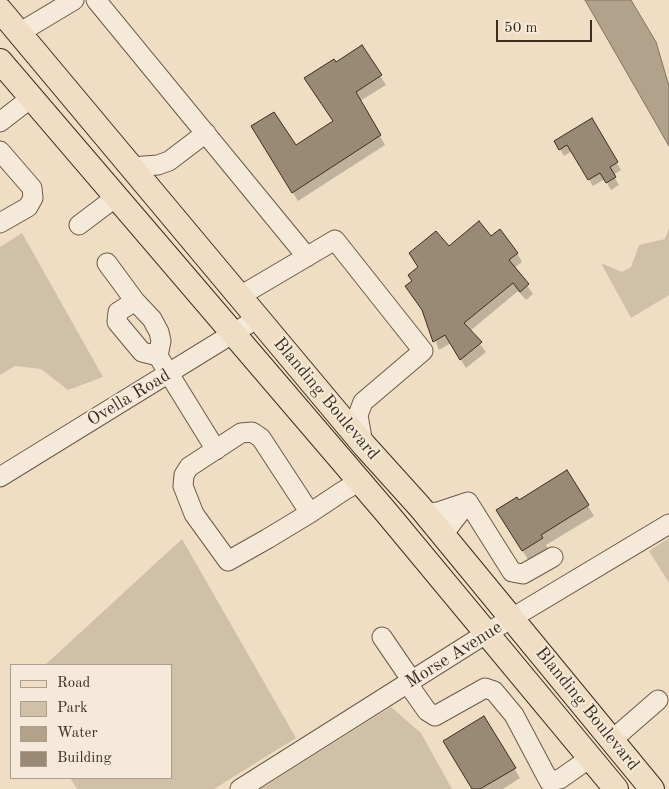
<!DOCTYPE html>
<html>
<head>
<meta charset="utf-8">
<style>
  body { margin:0 }
  #map { position:relative; width:669px; height:789px; overflow:hidden; background:#efdec4; font-family:"Old Standard TT",serif }
  canvas { display:block }
  .legend { position:absolute; left:10px; top:664px; width:162px; height:115px; box-sizing:border-box; background:#f5ead9; border:1px solid #ab9e8f; margin:0; padding:6px 9px; list-style:none; font-size:15px; color:#3d2d1f }
  .legend li { display:flex; align-items:center; gap:10px; height:25px }
  .legend b { width:25px; border:1px solid #ab9e8f }
  .scale { position:absolute; left:496px; top:20px; width:96px; height:22px; box-sizing:border-box; border:2px solid #3d2d1f; border-top:0; padding-left:6px; font-size:15px; line-height:18px; white-space:nowrap; color:#3d2d1f; -webkit-text-stroke:4px #f5ead9; paint-order:stroke }
</style>
</head>
<body>
<div id="map">
<canvas width="669" height="789"></canvas>
<ul class="legend">
<li><b style="height:6px;background:#efdec4"></b>Road</li>
<li><b style="height:14px;background:#d1c0a8"></b>Park</li>
<li><b style="height:14px;background:#b2a28c"></b>Water</li>
<li><b style="height:14px;background:#9a8975"></b>Building</li>
</ul>
<div class="scale">50 m</div>
</div>
<script>
const ctx = document.querySelector('canvas').getContext('2d');
ctx.lineJoin = 'round';
function fill(path, color) { ctx.fillStyle = color; ctx.fill(path, 'evenodd'); }
const toPath = rows => new Path2D(rows.map(r => 'M' + r).join(''));
function stroke(path, color, width, dash) { ctx.strokeStyle = color; ctx.lineWidth = width; ctx.lineCap = dash ? 'butt' : 'round'; ctx.setLineDash(dash || []); ctx.stroke(path); }
function drawText(font, color, halo, rows, align = 'center') {
  ctx.font = font + ' "Old Standard TT",serif'; ctx.lineWidth = 4; ctx.setLineDash([]); ctx.textBaseline = 'middle'; ctx.strokeStyle = halo; ctx.fillStyle = color; for (const [text, x, y, turn = 0] of rows) {
    ctx.save(); ctx.translate(x, y); ctx.rotate((+turn || 0) * Math.PI / 180); ctx.textAlign = isNaN(turn) ? turn : align; if (halo) ctx.strokeText(text, 0, 0); ctx.fillText(text, 0, 0); ctx.restore();
  }
}
fill(toPath([
  [669,228,669,295,631,318,601,263,622,272,631,267,639,245,665,239],
  [22,233,103,377,68,390,41,369,15,366,0,375,0,247],
  [669,538,669,583,649,551],
  [182,539,296,738,214,789,77,789,70,778,171,778,171,665,45,665],
  [391,707,421,733,452,789,260,789]
]), '#d1c0a8');
const water = toPath([
  [585,0,631,0,656,42,669,86,669,146,585,0]
]);
fill(water, '#b2a28c');
stroke(water, '#837360', 1);
fill(toPath([
  [362,46,386,85,360,101,385,145,298,201,253,127,295,147,334,122,336,63],
  [591,120,621,170,613,175,619,185,611,190,605,179,593,186,572,151,564,156,555,141],
  [490,238,517,253,522,262,514,268,533,294,526,300,518,291,470,331,486,352,466,368,451,343,439,350,425,313,449,247],
  [588,506,594,516,546,545,548,549,529,561,504,521],
  [484,717,520,778,503,789,473,789]
]), '#0003');
const building = toPath([
  [362,45,382,75,356,92,381,135,292,193,251,126,274,112,296,145,333,121,304,78,334,59,336,62,362,45],
  [592,118,618,162,610,167,616,177,606,183,600,173,588,180,567,145,559,150,554,141,592,118],
  [479,221,491,236,500,229,518,253,509,260,529,284,520,292,513,283,464,323,482,342,460,360,445,335,433,342,422,310,405,286,412,281,408,275,418,267,409,253,436,231,449,246,479,221],
  [567,470,589,505,541,535,543,538,522,551,496,510,517,497,519,500,567,470],
  [484,716,516,768,480,789,472,789,443,741,484,716]
]);
fill(building, '#9a8975');
stroke(building, '#3d2d1f', 1);
const minor = toPath([
  [96,0,307,257],
  [19,33,74,0],
  [0,122,31,98],
  [0,151,32,188,33,198,28,207,0,223],
  [131,167,158,165,169,161,206,133],
  [79,225,116,197],
  [107,263,135,301],
  [240,296,335,240,423,351,363,402,358,415,363,444],
  [158,356,142,352,117,322,118,312,135,301,152,319,159,332,161,341,158,356,216,450],
  [0,477,258,318],
  [468,502,512,572,523,574,553,557],
  [310,513,261,438,252,432,241,433,189,467,184,475,183,486,194,514,228,561,267,539,310,513,343,491,360,481],
  [424,513,438,512,468,502],
  [445,538,448,528,468,502],
  [382,637,412,681],
  [408,684,427,711,435,716,485,688,494,691,514,715,549,781,560,779,590,758],
  [612,740,658,700],
  [240,789,487,633,669,524]
]);
const major = toPath([
  [0,10,364,445,420,507,652,789],
  [0,61,386,512,616,789]
]);
stroke(minor, '#6a5948', 21);
stroke(major, '#3d2d1f', 26);
stroke(minor, '#f5ead9', 19);
stroke(major, '#efdec4', 24);
drawText('18px', '#3d2d1f', '#f5ead9', [
  ["Ovella Road",129,398,-31],
  ["Blanding Boulevard",326,399,50],
  ["Morse Avenue",454,655,-32],
  ["Blanding Boulevard",587,709,51]
]);
</script>
</body>
</html>
